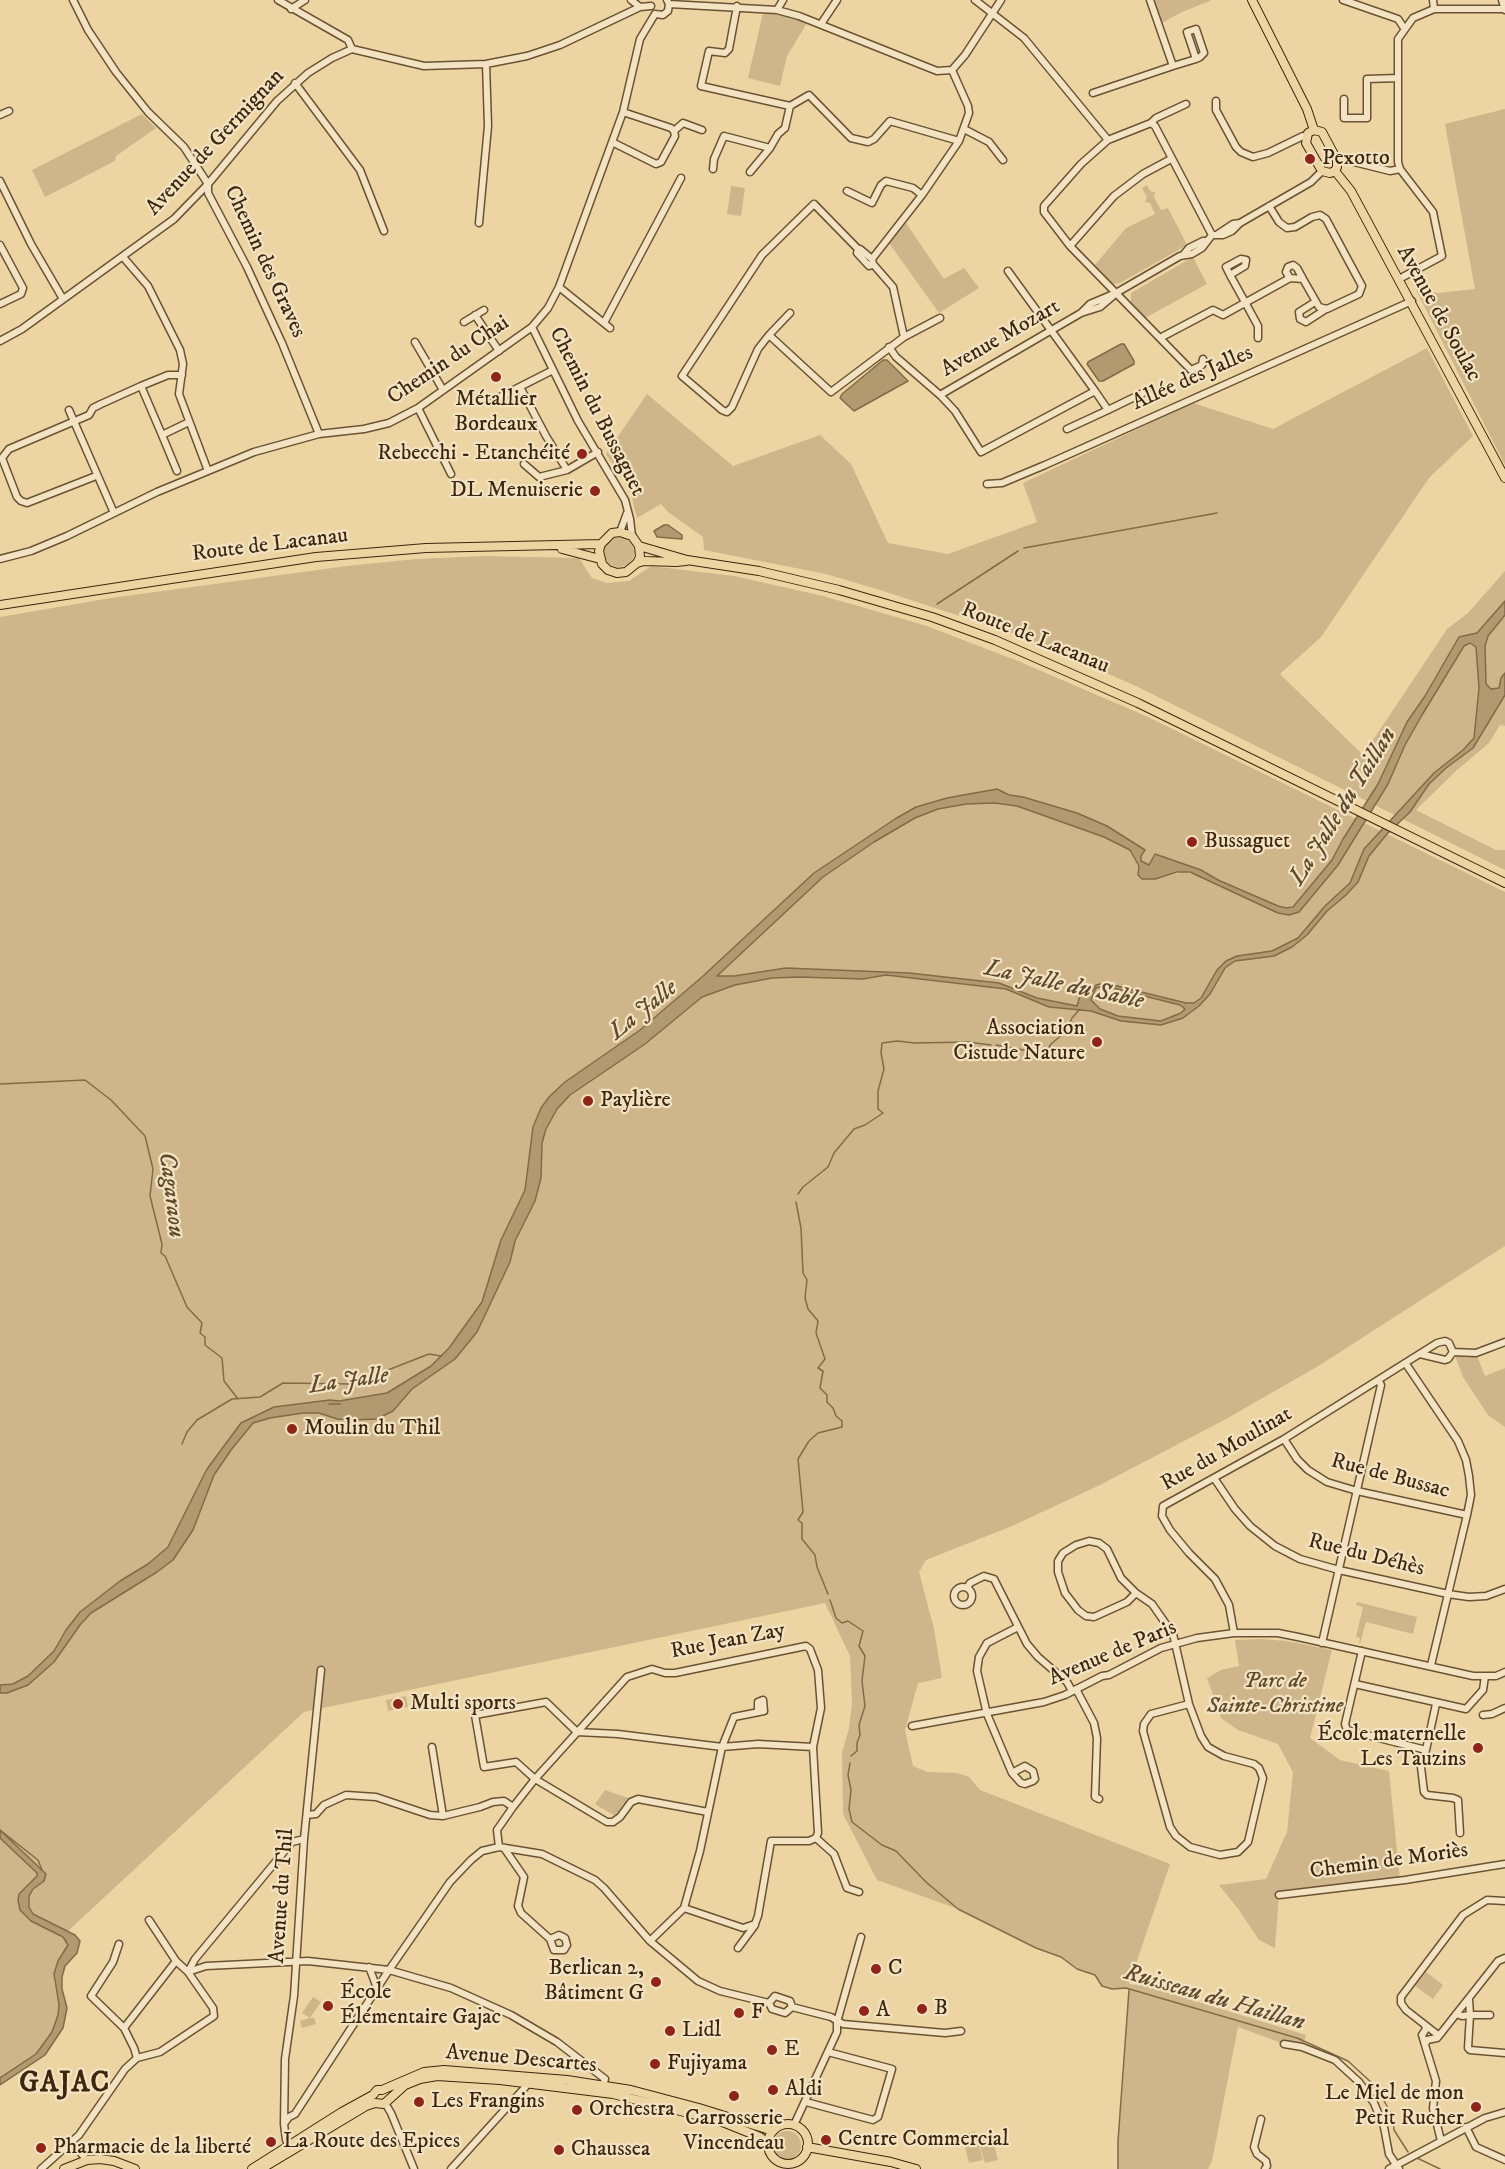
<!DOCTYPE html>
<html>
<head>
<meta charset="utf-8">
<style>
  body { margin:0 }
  canvas { display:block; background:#ecd4a3 }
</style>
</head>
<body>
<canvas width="1505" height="2169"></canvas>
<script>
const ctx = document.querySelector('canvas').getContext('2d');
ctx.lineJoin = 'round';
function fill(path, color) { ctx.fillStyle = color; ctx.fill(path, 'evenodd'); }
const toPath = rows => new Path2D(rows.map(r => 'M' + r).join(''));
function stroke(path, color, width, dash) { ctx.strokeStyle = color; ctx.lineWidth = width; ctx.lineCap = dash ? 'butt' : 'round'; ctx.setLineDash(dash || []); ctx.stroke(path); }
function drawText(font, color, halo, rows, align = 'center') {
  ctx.font = font + ' "IM FELL DW Pica",serif'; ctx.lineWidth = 4.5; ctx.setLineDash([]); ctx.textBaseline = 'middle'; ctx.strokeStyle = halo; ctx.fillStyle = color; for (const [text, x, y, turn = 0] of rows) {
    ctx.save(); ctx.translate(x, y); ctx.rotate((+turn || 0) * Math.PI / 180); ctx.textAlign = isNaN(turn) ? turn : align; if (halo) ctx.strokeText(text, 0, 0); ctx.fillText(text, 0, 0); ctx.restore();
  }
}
fill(toPath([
  [1151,0,1210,0,1210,1,1182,12,1158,25],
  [763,13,789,16,807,23,787,56,780,86,748,78],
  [1505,109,1505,465,1416,290,1438,293,1475,289,1445,124],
  [142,114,156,128,116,156,115,161,45,197,32,170],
  [1147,185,1150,191,1155,192,1154,197,1161,210,1168,208,1187,245,1120,283,1113,284,1095,265,1126,228,1155,214,1150,203,1145,202,1147,197,1142,188],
  [731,186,745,188,741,216,727,214],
  [906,223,944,279,964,268,979,288,939,313,889,243],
  [1193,257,1207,284,1145,318,1131,302,1131,293],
  [1427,348,1473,436,1429,478,1321,637,1280,674,1363,755,1447,629,1468,613,1505,571,1505,726,1500,725,1489,743,1457,770,1416,810,1496,850,1505,850,1505,870,1136,686,1024,637,880,590,826,574,704,550,703,537,668,512,661,504,637,518,630,490,606,454,647,394,733,466,820,435,851,464,888,543,948,554,1037,522,1023,483,1193,403,1273,429],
  '604 552a15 15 0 1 1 30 0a15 15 0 1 1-30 0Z',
  [484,556,579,558,592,578,607,583,629,581,651,566,734,576,823,596,924,625,1018,661,1148,717,1505,892,1505,1246,1320,1365,1226,1419,1100,1485,1012,1526,926,1560,919,1572,934,1629,942,1678,918,1683,905,1730,913,1766,927,1772,957,1773,969,1777,980,1790,1170,1864,1129,1984,1146,1986,1306,2035,1302,2047,1284,2044,1238,2027,1212,2161,1208,2169,1118,2169,1118,2141,1129,1988,1112,1989,1102,1986,1095,1975,1077,1969,1061,1957,1036,1948,958,1909,877,1880,843,1814,842,1753,849,1728,852,1703,850,1656,825,1603,304,1712,68,1931,53,1926,33,1914,31,1911,29,1900,30,1893,39,1884,45,1872,0,1830,0,617,111,598,347,566,416,559],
  [1121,845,1145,850,1141,857,1141,861,1149,865,1156,854,1201,870,1217,879,1213,883,1193,874,1184,872,1155,879,1142,879,1138,876,1139,866,1130,850],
  [1455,1355,1477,1356,1485,1376,1505,1368,1505,1427,1488,1415,1463,1377],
  [1357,1602,1417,1617,1413,1634,1366,1622,1360,1644,1359,1643,1360,1638,1356,1637,1363,1607,1356,1605],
  [1261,1639,1287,1641,1332,1650,1310,1738,1340,1760,1389,1771,1400,1881,1279,1895,1275,1948,1259,1940,1239,1910,1219,1885,1266,1879,1287,1832,1293,1772,1278,1744,1238,1730,1221,1718,1207,1678,1221,1670,1239,1666,1235,1640],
  [406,1696,408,1707,388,1711,386,1700],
  [605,1790,628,1798,615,1816,595,1804],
  [0,1838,37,1873,37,1876,21,1891,27,1918,63,1937,68,1945,54,1981,59,2005,58,2015,52,2032,36,2054,0,2078],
  [1426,1972,1443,1985,1433,1999,1415,1986],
  [313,1997,321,2002,310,2018,314,2018,316,2024,302,2028,300,2021,310,2018,302,2013],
  '773 2145a14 14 0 1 1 28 0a14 14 0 1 1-28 0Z',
  [975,2131,983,2160,969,2163,962,2135],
  [991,2133,998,2160,985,2163,977,2136]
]), '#ceb68a');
const water = toPath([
  [1121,344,1124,344,1134,361,1134,364,1103,381,1099,381,1087,364,1088,362,1121,344],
  [883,360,887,360,908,381,854,411,840,398,842,394,883,360],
  [664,525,668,525,682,535,682,539,657,537,654,531,664,525],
  [1505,601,1505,615,1488,636,1485,646,1486,684,1491,689,1499,688,1501,678,1505,673,1505,695,1473,748,1446,768,1429,784,1410,812,1387,834,1369,856,1358,882,1346,895,1327,911,1307,935,1292,947,1274,956,1235,961,1225,968,1210,994,1199,1006,1183,1018,1161,1025,1121,1021,1091,1011,1049,1007,1006,989,886,975,863,979,800,977,772,978,735,985,702,997,645,1044,570,1095,557,1109,546,1129,542,1143,541,1178,535,1201,515,1241,510,1262,477,1332,455,1359,412,1389,393,1411,377,1419,352,1420,337,1419,319,1413,303,1413,270,1418,253,1423,231,1450,214,1475,193,1530,173,1560,157,1572,91,1613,80,1625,54,1662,28,1685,7,1693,0,1693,0,1685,13,1684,28,1676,54,1651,66,1630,80,1612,120,1581,148,1564,168,1547,207,1469,241,1423,274,1407,330,1400,339,1401,387,1393,431,1366,449,1348,482,1302,501,1240,525,1190,533,1127,541,1108,549,1097,565,1082,640,1030,702,977,814,873,895,819,916,807,947,798,997,789,1009,795,1023,797,1077,813,1107,826,1145,850,1141,856,1141,861,1149,865,1155,854,1201,870,1218,880,1278,906,1286,908,1293,907,1332,860,1343,839,1378,784,1407,722,1425,696,1459,637,1477,633,1505,601],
  [1470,643,1476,647,1479,688,1474,738,1463,750,1434,773,1364,849,1350,883,1325,906,1298,938,1272,951,1237,956,1226,961,1217,970,1201,998,1194,1003,1186,1003,1105,983,1096,985,1090,994,1080,995,1077,1006,1037,998,999,983,909,973,786,968,734,976,717,976,823,877,874,842,915,818,938,809,966,804,995,803,1017,806,1104,837,1130,850,1139,866,1138,875,1142,879,1155,879,1177,872,1190,872,1278,913,1289,915,1299,912,1338,865,1388,784,1405,745,1422,715,1464,646,1470,643],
  [1105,986,1180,1005,1185,1009,1181,1013,1161,1021,1118,1016,1100,1009,1091,1000,1096,988,1105,986],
  [0,1830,46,1874,44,1881,33,1889,29,1896,29,1907,33,1914,75,1935,80,1941,77,1953,65,1966,62,1977,62,1989,67,2008,63,2028,45,2055,0,2085,0,2078,36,2054,52,2032,58,2015,59,2005,54,1974,58,1961,68,1945,63,1937,31,1921,20,1910,18,1900,19,1894,37,1876,37,1873,0,1838,0,1830]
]);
fill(water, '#b19970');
stroke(water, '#836b48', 1.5);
stroke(toPath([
  [1024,548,1217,513],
  [937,604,1018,551],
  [1066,1031,1072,1018,1080,1009],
  [996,1045,1045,1054,1051,1044,1063,1034],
  [0,1084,85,1080,111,1100,145,1136,153,1169,150,1196,162,1244,161,1253,165,1256,187,1307,202,1323,200,1333,205,1337,205,1345,222,1358,224,1381,238,1399],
  [798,1194,803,1187,828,1167,834,1153,854,1129,865,1125,883,1113,878,1109,878,1091,884,1069,881,1053,882,1043,897,1041,915,1043,968,1042,991,1045],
  [796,1202,801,1228,803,1273,807,1280,805,1298,808,1309,818,1321,816,1333,825,1359,818,1368,823,1371,820,1388,827,1395,827,1402,833,1408,836,1416,842,1421,842,1427,818,1433,809,1441,798,1459,803,1512,798,1520,802,1523,802,1539,815,1555,817,1567,828,1594],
  [329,1404,340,1404],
  [182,1444,187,1432,197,1420,232,1399,260,1397,283,1383,352,1384,429,1354,441,1356],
  [830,1600,836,1618,842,1623,848,1621,863,1631,859,1646,865,1656,862,1681,865,1706,859,1725,860,1735,857,1743,857,1751,851,1756],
  [850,1763,848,1775,851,1790,849,1809,852,1822,882,1845,896,1851,926,1882,958,1909,1036,1948,1061,1957,1077,1969,1095,1975,1102,1986,1112,1989,1126,1988,1297,2038,1348,2061,1373,2084,1383,2099,1393,2117,1394,2130,1408,2152],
  [0,1830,38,1860,42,1870],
  [1417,2158,1440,2169],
  [1118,2169,1118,2141,1129,1990]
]), '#836b48', 1.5);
const minor = toPath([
  [73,0,88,30,116,72,148,112,184,147,208,184,208,193,247,267,282,343,319,434],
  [278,0,348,40,352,49],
  [631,0,640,7],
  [975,0,1024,38,1108,140],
  [1343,0,1398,19,1404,28],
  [1433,0,1434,9],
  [1502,0,1505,10],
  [669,4,777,10,799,16,937,71,952,70,965,55,1001,0],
  [737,6,729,49,725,53,709,51,701,86,790,106],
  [291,9,305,0],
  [777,10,783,0],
  [655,14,663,15,668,11,669,4,667,0],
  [821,24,837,0],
  [1173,66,1196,59,1200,57,1204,53,1196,29,1187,32,1196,59],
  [295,83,360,170,384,231],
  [1093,93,1173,66,1150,0],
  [1344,99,1344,118,1367,118,1367,79,1398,78],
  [1216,101,1216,110,1236,147,1241,152,1253,157,1268,153,1303,136,1306,136],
  [1186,104,1156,118,1151,123,1108,140,1081,164,1044,206,1044,212,1070,246,1191,370,1202,365,1203,359],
  [790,106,809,95,851,138,868,142,874,139,890,121,959,141],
  [0,115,9,111],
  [1151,123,1155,126,1212,235],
  [964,129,989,142,1003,160],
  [674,131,683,123,702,130],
  [612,142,656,164,661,162,675,136,674,131,671,128,623,112],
  [1337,160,1342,159,1390,171,1400,169],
  [713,169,714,159,724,136,770,148,778,134,785,128,790,106],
  [750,172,770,148],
  [0,181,31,244,63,299],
  [847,191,872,203,881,185,886,181,913,188,922,195],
  [479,223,488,126,486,64],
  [1218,234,1233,224,1240,223],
  [0,245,23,288,21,294,0,304],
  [1070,246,1114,196,1143,174,1171,159],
  [858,249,857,253,869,266,873,264],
  [1184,254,1189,248,1203,241,1206,241],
  [123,257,148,286,180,350,183,364,179,394,208,471],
  [872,259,922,195,959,141,969,113,968,106,952,70],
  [1230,275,1245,266,1246,260,1241,259,1226,267,1230,275,1245,302,1258,326,1258,338],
  [1290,278,1286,272,1288,267,1293,265,1297,268,1303,279],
  [1399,279,1442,256,1433,212,1400,169,1398,162,1398,39,1413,18,1434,9,1504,9],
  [559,287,610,328],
  [1315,302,1299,312,1300,319,1306,322,1326,309],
  [1081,313,1090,304,1116,293,1180,256,1192,254,1202,248,1212,235,1223,235,1232,231,1240,223,1311,182,1322,171],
  [475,315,499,351],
  [464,322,484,310],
  [604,323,681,178],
  [532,327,578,421,625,500,630,519,632,536],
  [769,335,790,313],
  [904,337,893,287,873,264,872,259,860,249,858,249,814,204,762,255,682,376,722,410,727,412,732,407,758,349,769,335,831,392,904,337,940,318],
  [1160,338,1213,310,1223,315,1290,278,1303,279,1319,307,1327,309,1359,294,1362,286,1326,219,1320,215,1312,217,1295,227,1287,228,1279,222,1269,206],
  [0,341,22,329,174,219,208,184,277,101,308,73,332,58,352,49,424,66,486,64,527,56,560,45,640,7,651,6],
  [415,342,443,390],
  [889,347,896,357,940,395,955,411,981,452,1095,391,1008,271],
  [141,386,168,375,182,375],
  [520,387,546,436,567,470],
  [1095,391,1108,410,1147,391],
  [940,395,1081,313,1100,307,1113,296],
  [494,400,553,370],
  [418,408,451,474],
  [69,410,114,513],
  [1067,429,1108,410],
  [524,464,539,477,567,470,598,452],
  [177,471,162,435,189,422],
  [96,476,27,503,21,501,17,497,2,458,9,449,89,415,93,408,101,404,141,386,162,435],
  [987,484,1002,483,1045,465,1412,301],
  [620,532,627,513],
  [0,559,31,551,67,536,157,492,254,452,319,434,364,429,389,423,418,408,532,327,548,308,559,287,623,112,640,39,655,14],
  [1453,1352,1476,1353,1505,1342],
  [1406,1364,1458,1441,1466,1460,1469,1476,1471,1495,1467,1515,1431,1665],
  [1284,1439,1297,1459,1308,1470,1327,1482,1357,1491,1467,1515],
  [1214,1478,1235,1509,1250,1526,1275,1546,1300,1559,1339,1570,1448,1594,1469,1597,1486,1596,1505,1589],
  '954 1596a9 9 0 1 1 18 0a9 9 0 1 1-18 0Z',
  [967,1588,970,1583,984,1576,994,1579,1027,1644,1038,1657,1067,1682,1072,1691],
  [1136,1593,1127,1602,1094,1617,1086,1616,1078,1610,1065,1593,1058,1572,1058,1561,1063,1553,1076,1545,1089,1541,1099,1543,1107,1549,1121,1578,1136,1593,1152,1604,1173,1634,1189,1704,1201,1736,1208,1747,1224,1756,1254,1764,1259,1768,1263,1778,1248,1842,1238,1852,1220,1855,1190,1847,1176,1836,1170,1827,1143,1731,1144,1724,1151,1714,1189,1704],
  [1234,1633,1229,1605,1215,1579,1189,1553,1170,1530,1162,1516,1163,1506,1284,1439,1437,1343,1445,1341,1449,1343,1453,1352,1448,1359,1445,1360,1420,1354],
  [1322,1643,1381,1385,1379,1381],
  [1362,1651,1345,1724,1347,1730,1426,1750,1436,1704],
  [1355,1684,1466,1709,1483,1690,1485,1676],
  [1076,1689,1094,1723,1097,1738,1095,1797,1099,1799],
  [1483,1715,1492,1714,1505,1708],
  [912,1726,1044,1702,1065,1695,1102,1676,1109,1675,1161,1648,1197,1638,1234,1633,1278,1633,1298,1637,1473,1676,1496,1676,1505,1672],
  [577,1732,546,1702,475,1715,484,1767,516,1762,535,1779,607,1822,613,1822,620,1817,631,1802,638,1799,708,1812],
  [577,1732,618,1734,722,1747,758,1744,813,1747],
  [432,1747,443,1816],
  [1426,1750,1421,1767,1424,1792,1427,1795,1453,1798,1458,1800,1460,1833],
  [1012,1773,1025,1766,1033,1771,1035,1779,1033,1781,1025,1784,1021,1783,1012,1773,987,1714,977,1671,979,1657,987,1643,1018,1627],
  [307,1815,316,1814,324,1805,346,1795,376,1797,430,1815,443,1816,480,1807,493,1802,504,1801,513,1807],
  [816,1838,834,1854,847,1888,859,1892],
  [499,1847,542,1854,595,1880,604,1888,650,1941,698,1981,720,1991,769,2003],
  [504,1848,524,1877,518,1906,521,1913,550,1939,559,1935,565,1938,567,1945,564,1950,554,1950,550,1939],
  [1279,1895,1405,1880,1505,1864],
  [149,1920,176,1961],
  [650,1941,684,1908,700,1851,722,1747,734,1717,764,1711,763,1700,758,1702,758,1712],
  [119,1944,113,1962,91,1996,124,2028,134,2048,137,2058],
  [738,1948,755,1925],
  [369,1967,377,1988],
  [1469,1999,1470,2015,1490,2015],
  [792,2007,785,2013,772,2009,769,2003,775,1996,790,2001,792,2007,831,2017,843,2024,945,2033,961,2031],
  [1456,2014,1462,2016,1470,2015,1468,2048,1470,2050,1505,2053],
  [1425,2025,1426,2029,1422,2035,1425,2045],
  [124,2028,176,1961,188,1972,195,1959,292,1842,304,1839],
  [1438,2035,1406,2010,1401,2003,1401,1997,1463,1915,1487,1900,1505,1901],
  [1284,2044,1302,2047,1335,2060,1359,2082,1374,2103,1384,2127,1389,2154,1399,2169],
  [806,2102,873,2120,878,2117,892,2069,828,2052],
  [385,2103,391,2113,414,2169],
  [1261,2119,1254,2147,1257,2154,1266,2161,1267,2166,1265,2169],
  [284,2124,285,2059,294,1996,304,1839,321,1670],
  [794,2125,837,2032,837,2022,861,1937],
  [1466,2127,1476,2147,1505,2160],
  [1441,2141,1433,2108,1436,2081,1425,2045,1427,2040,1437,2038,1442,2032,1498,1961,1505,1958],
  [71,2142,87,2160],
  [290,2147,286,2140,284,2124,289,2117,295,2114,389,1970,450,1882,471,1860,482,1851,499,1847,497,1830,513,1807,535,1779,627,1677,652,1669,665,1673,675,1673,806,1646,810,1649,818,1670,821,1708,813,1747,818,1833,816,1838,809,1841,771,1841,758,1916,755,1924,743,1928,684,1908],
  [41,2169,79,2135,125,2069,137,2058,160,2052,214,2016,213,2008,188,1972,206,1966,308,1961,389,1970,451,1988,511,2015,557,2042,605,2079,603,2085],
  [451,2169,529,2083],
  [1389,2169,1485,2118,1505,2112]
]);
const major = toPath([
  [1252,0,1307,109,1314,130],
  [1314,130,1308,133,1306,143,1322,171,1330,173,1335,171],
  [1314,130,1322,132,1337,160,1337,167,1335,171],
  [1335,171,1351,191,1505,478],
  [639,546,687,560,759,571,839,590,932,617,995,640,1138,703,1505,883],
  [562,549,600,559],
  [637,563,640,557,639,546,632,536,620,532,612,533,601,544,599,551,602,564,608,570,617,573,626,572,637,563,644,561,676,562,686,561],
  [0,605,316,557,426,548,601,544],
  '768 2144a20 20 0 1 1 40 0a20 20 0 1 1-40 0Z',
  [807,2147,891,2162,916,2169],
  [64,2169,87,2160,100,2159,114,2161,135,2169],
  [252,2169,342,2112,373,2095,377,2090,382,2090,424,2072,444,2070,567,2080,631,2090,699,2108,773,2131],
  [261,2169,366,2106,375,2103,384,2104,405,2085,420,2079,437,2076,500,2080,613,2094,720,2121,760,2137,768,2144]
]);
stroke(minor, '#6a5232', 9);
stroke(major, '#3e260d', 10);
stroke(minor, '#f3e3c3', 6);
stroke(major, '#ecd4a3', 8);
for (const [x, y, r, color] of [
  [1310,159,6,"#8f2418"],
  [496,377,6,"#8f2418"],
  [582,454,6,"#8f2418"],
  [595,491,6,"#8f2418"],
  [1192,842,6,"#8f2418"],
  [1097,1042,6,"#8f2418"],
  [588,1101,6,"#8f2418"],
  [292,1429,6,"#8f2418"],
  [398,1704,6,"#8f2418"],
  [1478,1748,6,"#8f2418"],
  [876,1969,6,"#8f2418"],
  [656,1982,6,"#8f2418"],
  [328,2006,6,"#8f2418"],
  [922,2009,6,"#8f2418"],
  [864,2011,6,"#8f2418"],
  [739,2013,6,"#8f2418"],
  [670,2031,6,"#8f2418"],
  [772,2050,6,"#8f2418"],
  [655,2064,6,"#8f2418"],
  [773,2090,6,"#8f2418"],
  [734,2096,6,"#8f2418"],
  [419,2102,6,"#8f2418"],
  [1476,2107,6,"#8f2418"],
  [577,2110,6,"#8f2418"],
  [826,2140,6,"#8f2418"],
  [271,2142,6,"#8f2418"],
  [41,2148,6,"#8f2418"],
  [559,2150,6,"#8f2418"]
]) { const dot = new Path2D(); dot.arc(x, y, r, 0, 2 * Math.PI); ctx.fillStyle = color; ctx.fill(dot); stroke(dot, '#f3e3c3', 2); }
drawText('22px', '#3e260d', '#f3e3c3', [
  ["Avenue de Germignan",216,143,-47],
  ["Chemin des Graves",264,262,65],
  ["Avenue de Soulac",1438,314,61],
  ["Avenue Mozart",1001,339,-30],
  ["Chemin du Chai",449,361,-34],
  ["Allée des Jalles",1193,379,-24],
  ["Chemin du Bussaguet",596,412,63],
  ["Route de Lacanau",270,546,-7],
  ["Route de Lacanau",1035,639,22],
  ["Rue du Moulinat",1227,1450,-30],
  ["Rue de Bussac",1390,1477,15],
  ["Rue du Déhès",1366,1556,14],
  ["Rue Jean Zay",728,1642,-11],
  ["Avenue de Paris",1113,1654,-23],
  ["Chemin de Moriès",1389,1862,-8],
  ["Avenue du Thil",283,1896,-86],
  ["Avenue Descartes",521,2060,5]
]);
drawText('22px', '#3e260d', '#f3e3c3', [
  ["Pexotto",1322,159],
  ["Métallier",496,400,"center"],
  ["Bordeaux",496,425,"center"],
  ["Rebecchi - Etanchéité",570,454,"right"],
  ["DL Menuiserie",583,491,"right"],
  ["Bussaguet",1204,842],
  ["Association",1085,1029,"right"],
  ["Cistude Nature",1085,1054,"right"],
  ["Paylière",600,1101],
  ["Moulin du Thil",304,1429],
  ["Multi sports",410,1704],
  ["École maternelle",1466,1735,"right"],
  ["Les Tauzins",1466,1760,"right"],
  ["Berlican 2,",644,1969,"right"],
  ["Bâtiment G",644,1994,"right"],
  ["C",888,1969],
  ["École",340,1993],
  ["Élémentaire Gajac",340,2018],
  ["B",934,2009],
  ["A",876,2011],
  ["F",751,2013],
  ["Lidl",682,2031],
  ["E",784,2050],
  ["Fujiyama",667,2064],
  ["Aldi",785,2090],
  ["Le Miel de mon",1464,2094,"right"],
  ["Petit Rucher",1464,2119,"right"],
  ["Les Frangins",431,2102],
  ["Orchestra",589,2110],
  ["Carrosserie",734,2119,"center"],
  ["Vincendeau",734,2144,"center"],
  ["Centre Commercial",838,2140],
  ["La Route des Epices",283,2142],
  ["Pharmacie de la liberté",53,2148],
  ["Chaussea",571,2150]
], 'left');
drawText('italic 22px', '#624a2c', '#f3e3c3', [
  ["Parc de",1275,1682],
  ["Sainte-Christine",1275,1707]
]);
drawText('italic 24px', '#60482b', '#f3e3c3', [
  ["La Jalle du Taillan",1344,807,-58],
  ["La Jalle du Sable",1064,986,12],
  ["La Jalle",644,1011,-39],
  ["Cagaraou",170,1195,83],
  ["La Jalle",349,1382,-8],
  ["Ruisseau du Haillan",1214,1999,16]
]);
ctx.letterSpacing = '1.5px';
drawText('bold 28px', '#3e260d', '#f3e3c3', [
  ["GAJAC",65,2085]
]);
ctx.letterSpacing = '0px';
</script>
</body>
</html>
